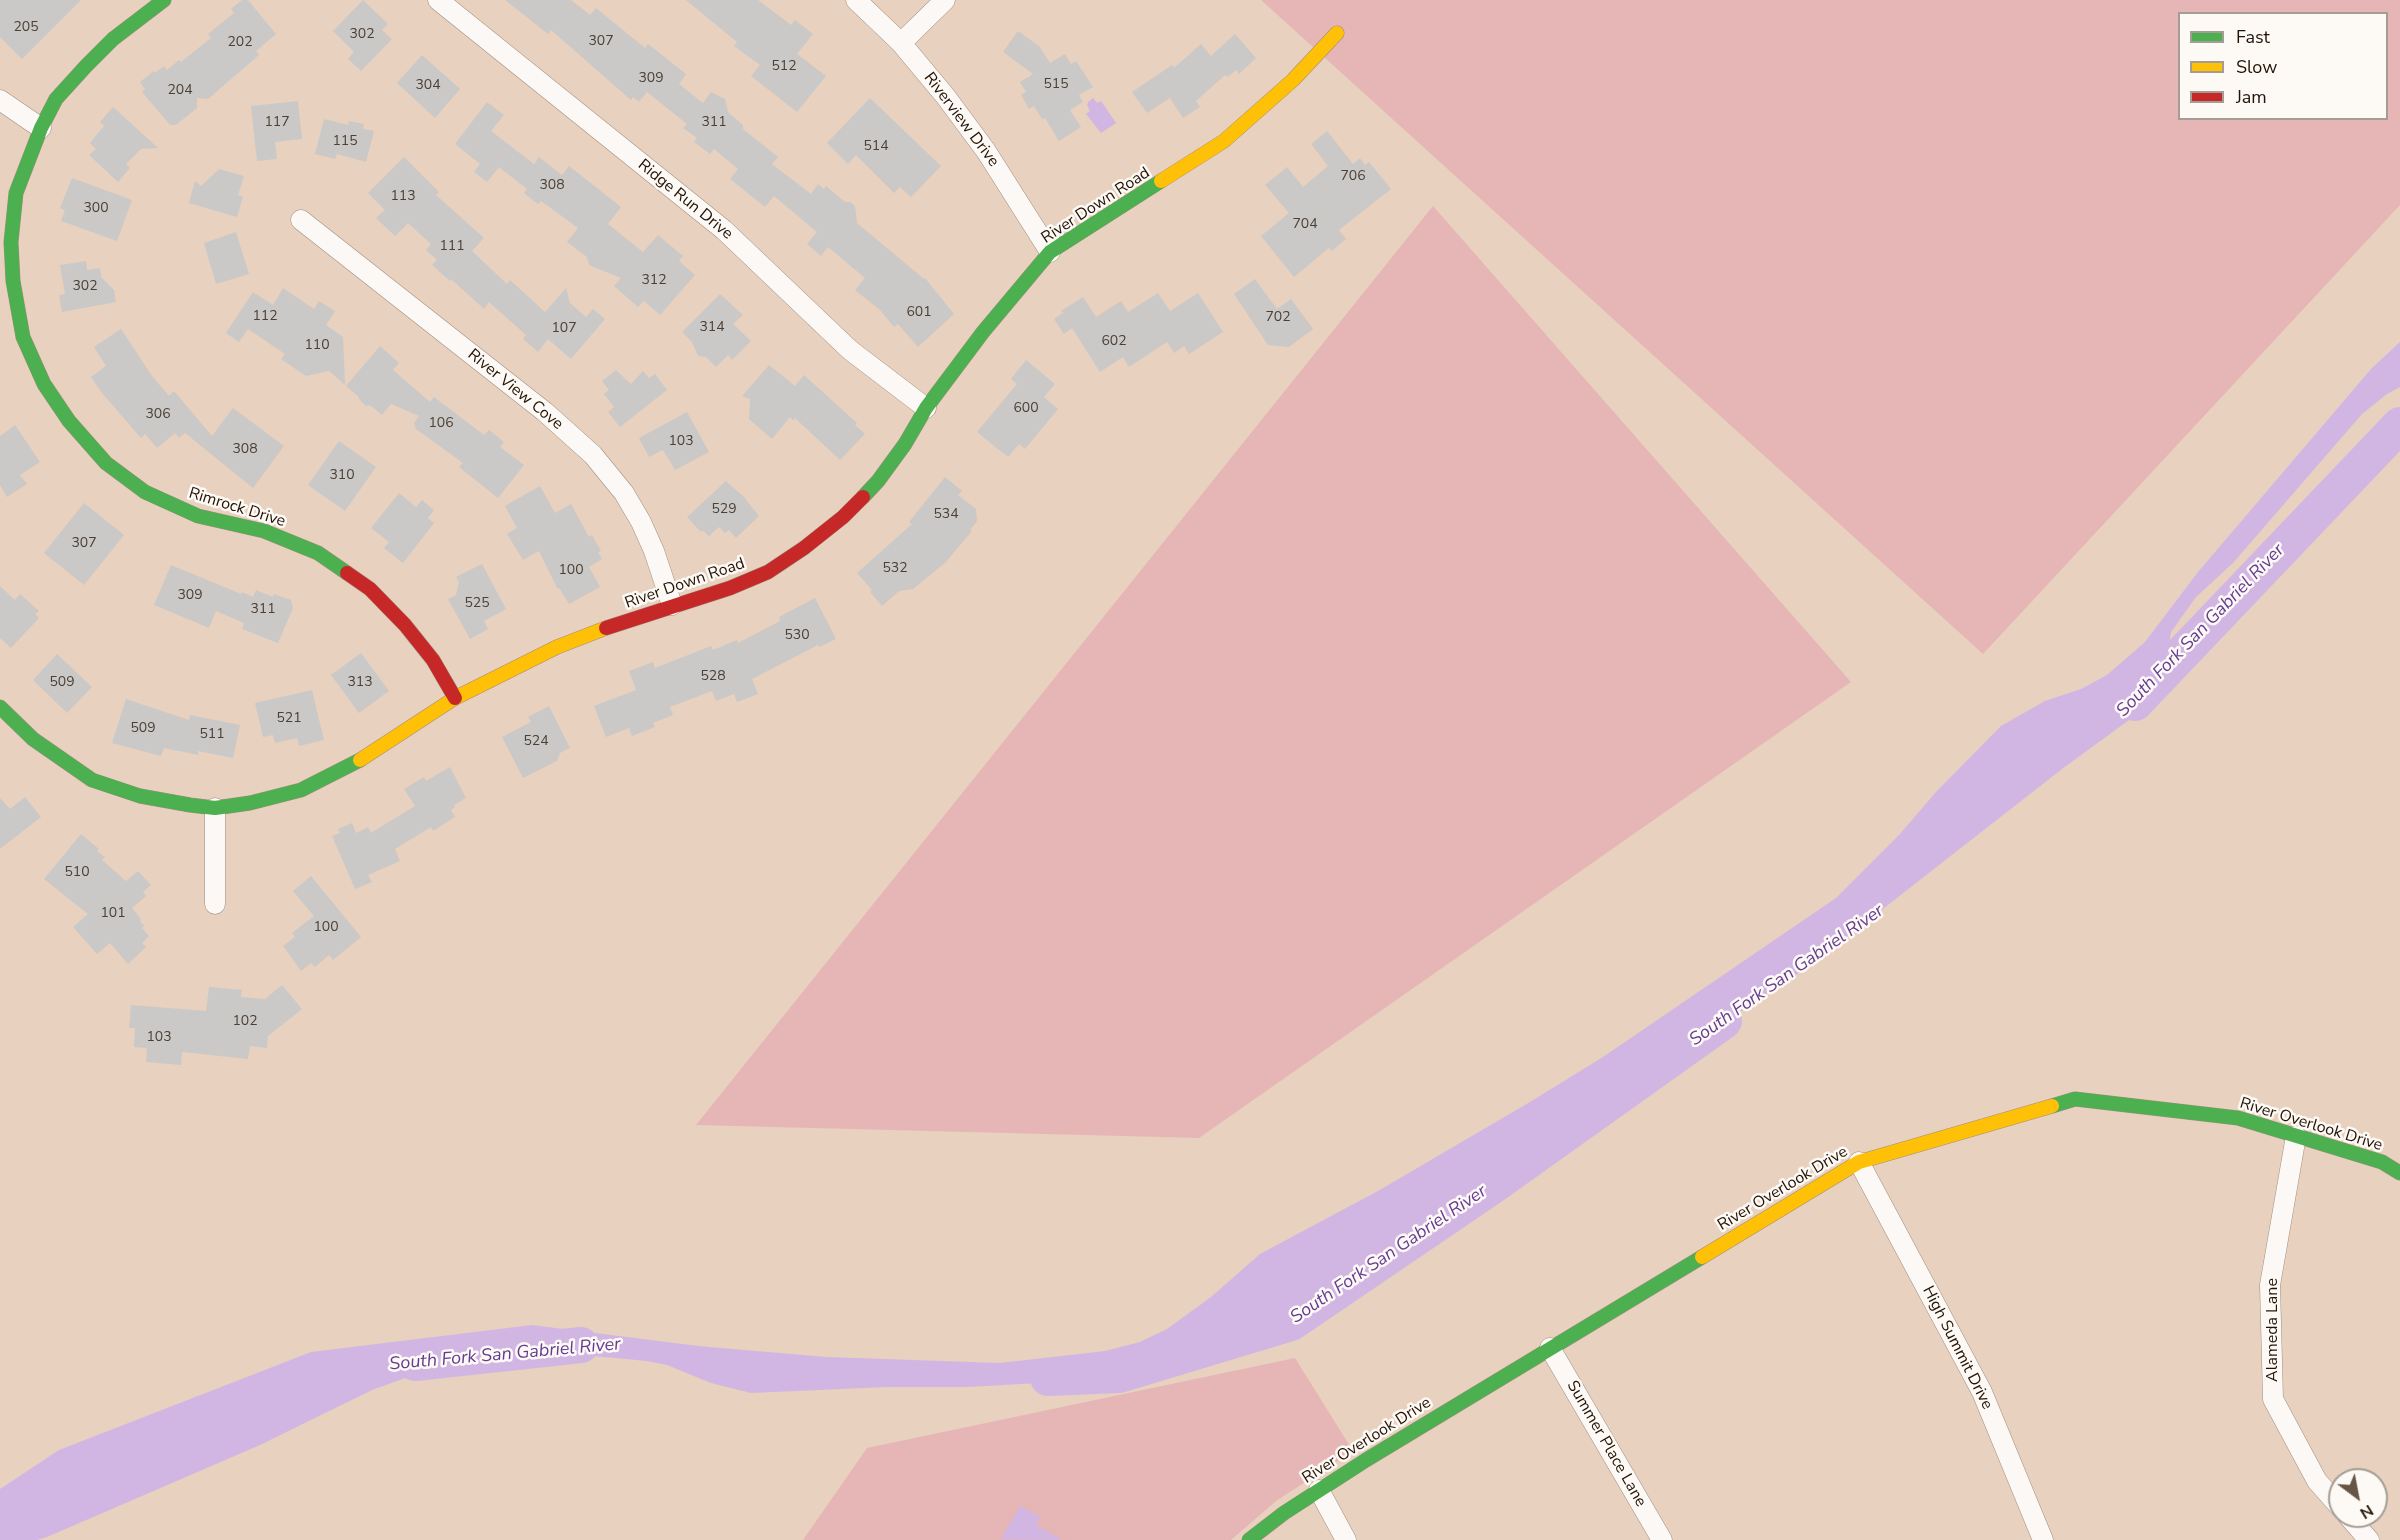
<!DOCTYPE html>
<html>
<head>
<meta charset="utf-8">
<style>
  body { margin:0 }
  #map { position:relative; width:2400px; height:1540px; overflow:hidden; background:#e8d1be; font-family:"Nunito Sans",sans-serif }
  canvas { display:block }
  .legend { position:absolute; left:2178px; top:12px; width:210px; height:108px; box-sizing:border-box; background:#fdf9f5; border:2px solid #a59d95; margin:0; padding:8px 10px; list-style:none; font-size:18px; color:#221306 }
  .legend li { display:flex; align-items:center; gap:12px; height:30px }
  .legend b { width:30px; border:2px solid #a59d95 }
  .north { position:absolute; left:2328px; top:1468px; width:60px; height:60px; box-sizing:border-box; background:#fdf9f5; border:2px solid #a59d95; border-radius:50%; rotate:148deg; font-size:16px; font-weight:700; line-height:24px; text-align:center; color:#221306 }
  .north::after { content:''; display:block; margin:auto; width:21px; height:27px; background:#675646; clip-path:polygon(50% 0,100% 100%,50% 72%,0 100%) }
</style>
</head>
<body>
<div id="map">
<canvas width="2400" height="1540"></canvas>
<ul class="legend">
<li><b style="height:8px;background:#4caf50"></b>Fast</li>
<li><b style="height:8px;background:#ffc107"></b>Slow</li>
<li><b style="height:8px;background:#c62828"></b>Jam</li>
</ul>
<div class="north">N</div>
</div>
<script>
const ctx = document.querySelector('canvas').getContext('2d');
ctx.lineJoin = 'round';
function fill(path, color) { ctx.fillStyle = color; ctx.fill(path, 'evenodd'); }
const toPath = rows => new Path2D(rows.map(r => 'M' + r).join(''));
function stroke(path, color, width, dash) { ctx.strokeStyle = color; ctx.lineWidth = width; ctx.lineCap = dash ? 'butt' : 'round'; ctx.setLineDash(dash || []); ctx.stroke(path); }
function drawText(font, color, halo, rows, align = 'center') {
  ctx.font = font + ' "Nunito Sans",sans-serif'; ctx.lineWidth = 5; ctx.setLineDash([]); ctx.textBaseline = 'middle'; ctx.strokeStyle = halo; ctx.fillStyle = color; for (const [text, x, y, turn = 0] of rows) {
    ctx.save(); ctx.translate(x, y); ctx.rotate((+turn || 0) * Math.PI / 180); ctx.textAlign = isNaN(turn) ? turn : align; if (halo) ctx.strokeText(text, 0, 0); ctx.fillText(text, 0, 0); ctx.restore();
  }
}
fill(toPath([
  [1261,0,2400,0,2400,205,1983,654],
  [2180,14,2386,14,2386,118,2180,118],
  [1433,206,1851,682,1199,1138,696,1125],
  [1295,1358,1353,1451,1276,1501,1231,1540,803,1540,867,1448]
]), '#e6b6b7');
fill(toPath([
  [1093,98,1097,103,1101,101,1116,123,1101,133,1086,114,1090,111,1087,105,1088,102],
  [2400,342,2400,387,2387,394,2362,414,2233,563,2196,597,2171,632,2168,652,2170,672,2155,701,2062,769,1811,965,1612,1096,1393,1250,1277,1316,1181,1362,1139,1371,1039,1383,968,1387,886,1387,751,1393,711,1383,667,1365,647,1361,517,1349,467,1356,372,1390,260,1445,47,1537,37,1540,0,1540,0,1489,59,1450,311,1352,532,1325,698,1346,826,1357,1000,1363,1105,1351,1140,1342,1167,1329,1211,1297,1260,1254,1378,1191,1530,1102,1603,1057,1836,898,1900,834,1935,793,2001,726,2045,701,2081,689,2107,675,2145,642,2198,572,2371,369],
  [1020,1506,1040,1517,1036,1525,1062,1540,1001,1539]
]), '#d1b6e4');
stroke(toPath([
  [2135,703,2400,425],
  [415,1363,581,1345],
  [1048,1378,1119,1375,1291,1323,1491,1187,1724,1021]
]), '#d1b6e4', 36);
fill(toPath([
  [0,0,81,0,22,59,0,37],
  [242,0,248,0,276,34,256,51,259,55,208,99,197,98,197,108,176,125,170,125,142,92,145,89,140,82,154,71,155,73,164,66,167,70,179,60,181,62,211,38,208,34,234,13,231,9],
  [363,0,388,24,382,30,392,39,361,71,348,59,354,52,333,31],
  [505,0,571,0,590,15,596,8,645,48,648,44,686,74,679,84,703,103,711,92,725,99,728,112,743,125,743,129,778,157,772,164,811,194,818,184,824,189,826,186,845,202,850,202,855,206,857,223,924,279,925,278,954,314,918,347,898,324,894,327,880,310,855,290,865,278,828,247,821,256,807,244,817,232,774,196,765,207,730,179,738,169,714,149,710,154,694,142,697,138,683,128,687,124,647,92,639,102,633,97,631,100,551,30,548,34],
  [686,0,758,0,791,25,795,20,813,34,797,54,826,76,797,112,751,76,760,65,734,46,737,42],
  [1018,31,1039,46,1050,63,1065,54,1071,64,1076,61,1093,87,1079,95,1083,102,1070,110,1081,127,1059,141,1045,118,1042,119,1034,106,1029,109,1021,95,1026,92,1020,82,1033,74,1003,52],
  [1235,34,1256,58,1239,74,1236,70,1228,77,1225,75,1196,101,1200,107,1183,118,1170,98,1147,113,1132,92,1172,65,1174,68,1201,44,1211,56],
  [422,55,460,89,435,118,397,83],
  [870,98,941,166,911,197,900,187,894,193,856,155,848,164,827,143],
  [298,101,302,139,275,142,277,159,257,161,251,106],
  [487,102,504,115,491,131,534,164,539,157,562,175,569,166,621,207,608,224,643,252,658,235,683,256,679,261,695,275,660,315,644,301,638,307,614,286,621,278,589,265,587,257,567,242,578,228,541,201,538,204,524,193,527,189,499,167,487,182,474,172,480,164,455,144],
  [113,107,158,148,141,149,126,164,130,168,118,182,89,155,96,149,90,143,104,126,100,122],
  [324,119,348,125,349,121,364,124,363,129,374,131,366,162,337,154,335,159,315,154],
  [1327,131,1353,164,1360,158,1365,165,1369,162,1391,189,1339,230,1346,239,1332,251,1329,248,1294,277,1261,236,1289,213,1265,185,1287,167,1303,187,1328,166,1311,144],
  [404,157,439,192,436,195,484,238,472,251,507,284,510,280,545,312,566,288,570,303,586,317,593,309,605,319,571,359,548,339,538,352,523,339,526,335,489,302,484,309,451,279,450,281,432,265,437,260,426,250,431,244,408,223,395,236,376,218,385,210,368,193],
  [219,169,244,176,238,195,243,197,237,217,189,203,195,181,201,186],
  [72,178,132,200,117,241,61,221,65,210,60,208],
  [236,232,249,274,216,284,204,243],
  [86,261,87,270,100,268,101,277,114,290,116,302,62,312,59,295,65,294,60,265],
  [1255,279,1277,309,1291,299,1313,329,1289,347,1268,345,1234,294],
  [283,288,314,309,319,301,335,311,326,325,343,337,345,385,329,371,306,376,281,359,285,354,248,329,239,342,226,333,253,292,273,305],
  [1158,293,1170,311,1198,293,1223,332,1189,354,1184,346,1174,353,1167,342,1129,367,1123,357,1100,372,1072,328,1064,334,1054,319,1063,313,1061,311,1083,297,1096,317,1121,301,1128,312],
  [720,294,743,315,733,324,751,341,732,360,728,355,716,367,706,357,698,356,692,342,682,332],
  [121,329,152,376,169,396,174,391,212,436,233,408,284,446,253,488,185,433,179,438,175,433,157,448,145,434,141,438,102,393,91,377,106,366,94,347],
  [380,346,399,363,393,370,430,402,434,397,484,435,489,430,504,442,500,447,524,465,498,498,459,467,463,463,416,429,414,423,419,416,391,404,382,415,370,405,366,406,360,400,358,396,346,386],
  [1026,360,1055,384,1044,397,1058,409,1025,449,1019,444,1008,457,977,432,1017,384,1011,379],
  [769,365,795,386,804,375,857,423,855,425,865,434,840,460,795,418,793,420,790,417,772,439,749,419,750,399,742,396],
  [616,370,631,384,643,371,649,378,655,374,667,390,620,427,608,412,614,407,604,394,609,390,602,381],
  [687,412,709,452,675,470,663,450,649,457,639,438],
  [15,425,40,462,20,475,27,484,7,497,0,485,0,436],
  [339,441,376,467,345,511,308,485],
  [945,477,962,491,958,495,976,509,977,521,970,530,972,531,945,563,913,589,899,591,882,606,870,592,872,590,857,573,912,524,909,522],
  [726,481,742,495,759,516,736,538,729,530,725,533,719,527,709,536,702,530,701,532,687,517],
  [540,486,555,513,571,504,589,537,592,535,601,551,598,552,602,559,589,567,600,587,569,604,560,589,557,588,539,551,523,560,507,534,517,528,505,506],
  [399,493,416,507,422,500,434,510,428,518,434,523,403,563,384,548,389,542,371,528],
  [84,503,124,535,84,585,44,553],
  [482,564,506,609,484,621,488,629,470,639,448,599,456,595,459,582,456,577],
  [171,565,241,594,242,592,253,597,256,590,273,597,274,594,291,600,293,608,278,643,242,629,244,623,216,611,209,628,154,605],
  [0,586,15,600,20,594,39,611,35,614,39,618,11,648,0,638],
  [815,598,836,639,819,647,818,645,752,679,758,694,737,702,734,694,716,701,712,691,670,707,673,715,653,723,655,727,632,736,629,728,606,737,594,706,636,690,629,671,653,662,655,668,711,646,713,650,737,640,738,643,780,621,779,617],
  [361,653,389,691,359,713,331,675],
  [57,654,92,687,67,713,33,680],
  [312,690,324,740,299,746,297,738,275,743,273,735,263,737,255,703],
  [126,699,189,720,190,715,240,725,233,758,198,751,198,755,164,748,161,756,112,743],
  [549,706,570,748,560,753,557,761,523,778,502,737,531,722,528,717],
  [450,767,466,798,454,805,455,807,451,810,455,817,433,831,431,827,395,849,400,861,368,875,372,882,355,889,332,836,340,833,338,829,352,823,356,833,368,827,371,833,415,806,404,789,424,777,426,781],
  [25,797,41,817,0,849,0,798,10,809],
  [81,834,99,849,97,851,105,857,102,860,126,881,138,871,151,885,143,892,146,896,132,908,141,919,140,921,144,926,142,928,149,936,142,943,146,947,128,964,110,943,97,954,73,927,88,914,44,879],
  [311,876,361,937,333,960,329,955,315,967,311,963,301,971,283,946,295,937,292,933,314,916,293,891],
  [282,985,302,1009,268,1036,267,1048,250,1046,248,1059,182,1052,181,1065,146,1062,147,1048,134,1047,135,1028,129,1028,131,1005,206,1011,209,987,242,990,241,997,265,999]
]), '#cac9c7');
const street = toPath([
  [438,0,724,230,850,350,926,408],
  [856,0,901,43,946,97,986,151,1050,252],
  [901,43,945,0],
  [0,100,41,128],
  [301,220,545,412,593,455,624,493,641,522,654,551,672,605],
  [215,904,215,808],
  [2296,1136,2270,1285,2273,1399,2317,1481,2340,1507],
  [1859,1162,1982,1392,2043,1540],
  [1550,1348,1662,1540],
  [1319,1490,1346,1540],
  [2348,1516,2369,1540]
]);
const fast = toPath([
  [164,0,113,39,86,66,56,99,41,128,16,193,11,242,13,281,23,337,44,384,69,421,106,463,145,492,198,516,264,531,318,553,347,573],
  [863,497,878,481,905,444,926,408,983,332,1050,252,1161,181],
  [0,707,33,739,92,780,140,796,190,805,215,808,250,803,301,790,360,760],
  [2052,1106,2075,1099,2238,1118,2382,1162,2400,1173],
  [1249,1540,1284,1513,1366,1460,1702,1257]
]);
const slow = toPath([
  [1161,181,1224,141,1293,80,1337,33],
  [360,760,455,698,557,647,606,628],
  [1702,1257,1859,1162,2052,1106]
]);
const jam = toPath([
  [347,573,370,589,405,625,433,660,455,698],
  [606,628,730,588,768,572,804,548,843,517,863,497]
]);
stroke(street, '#a08e7f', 21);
stroke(fast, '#a08e7f', 15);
stroke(slow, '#a08e7f', 15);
stroke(jam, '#a08e7f', 15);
stroke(street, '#fcf8f5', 20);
stroke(fast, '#4caf50', 14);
stroke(slow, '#ffc107', 14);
stroke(jam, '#c62828', 14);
drawText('14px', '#4c4036', null, [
  ["205",26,28],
  ["302",362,35],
  ["307",601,42],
  ["202",240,43],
  ["512",784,67],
  ["309",651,79],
  ["515",1056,85],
  ["304",428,86],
  ["204",180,91],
  ["117",277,123],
  ["311",714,123],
  ["115",345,142],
  ["514",876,147],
  ["706",1353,177],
  ["308",552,186],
  ["113",403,197],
  ["300",96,209],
  ["704",1305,225],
  ["111",452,247],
  ["312",654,281],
  ["302",85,287],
  ["601",919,313],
  ["112",265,317],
  ["702",1278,318],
  ["314",712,328],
  ["107",564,329],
  ["602",1114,342],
  ["110",317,346],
  ["600",1026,409],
  ["306",158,415],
  ["106",441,424],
  ["103",681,442],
  ["308",245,450],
  ["310",342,476],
  ["529",724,510],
  ["534",946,515],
  ["307",84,544],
  ["532",895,569],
  ["100",571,571],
  ["309",190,596],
  ["525",477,604],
  ["311",263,610],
  ["530",797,636],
  ["528",713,677],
  ["509",62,683],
  ["313",360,683],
  ["521",289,719],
  ["509",143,729],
  ["511",212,735],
  ["524",536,742],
  ["510",77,873],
  ["101",113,914],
  ["100",326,928],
  ["102",245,1022],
  ["103",159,1038]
]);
drawText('16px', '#221306', '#fdf9f5', [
  ["Riverview Drive",961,120,53],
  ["Ridge Run Drive",685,200,39],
  ["River Down Road",1096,206,-33],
  ["River View Cove",515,390,39],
  ["Rimrock Drive",237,508,17],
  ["River Down Road",685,584,-19],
  ["River Overlook Drive",2311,1125,17],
  ["River Overlook Drive",1783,1189,-31],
  ["Alameda Lane",2273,1330,-90],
  ["High Summit Drive",1957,1348,63],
  ["River Overlook Drive",1367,1441,-32],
  ["Summer Place Lane",1606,1444,60]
]);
drawText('italic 18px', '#643d93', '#fdf9f5', [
  ["South Fork San Gabriel River",2201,631,-46],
  ["South Fork San Gabriel River",1787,976,-35],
  ["South Fork San Gabriel River",1389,1255,-34],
  ["South Fork San Gabriel River",505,1355,-5]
]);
</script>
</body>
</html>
